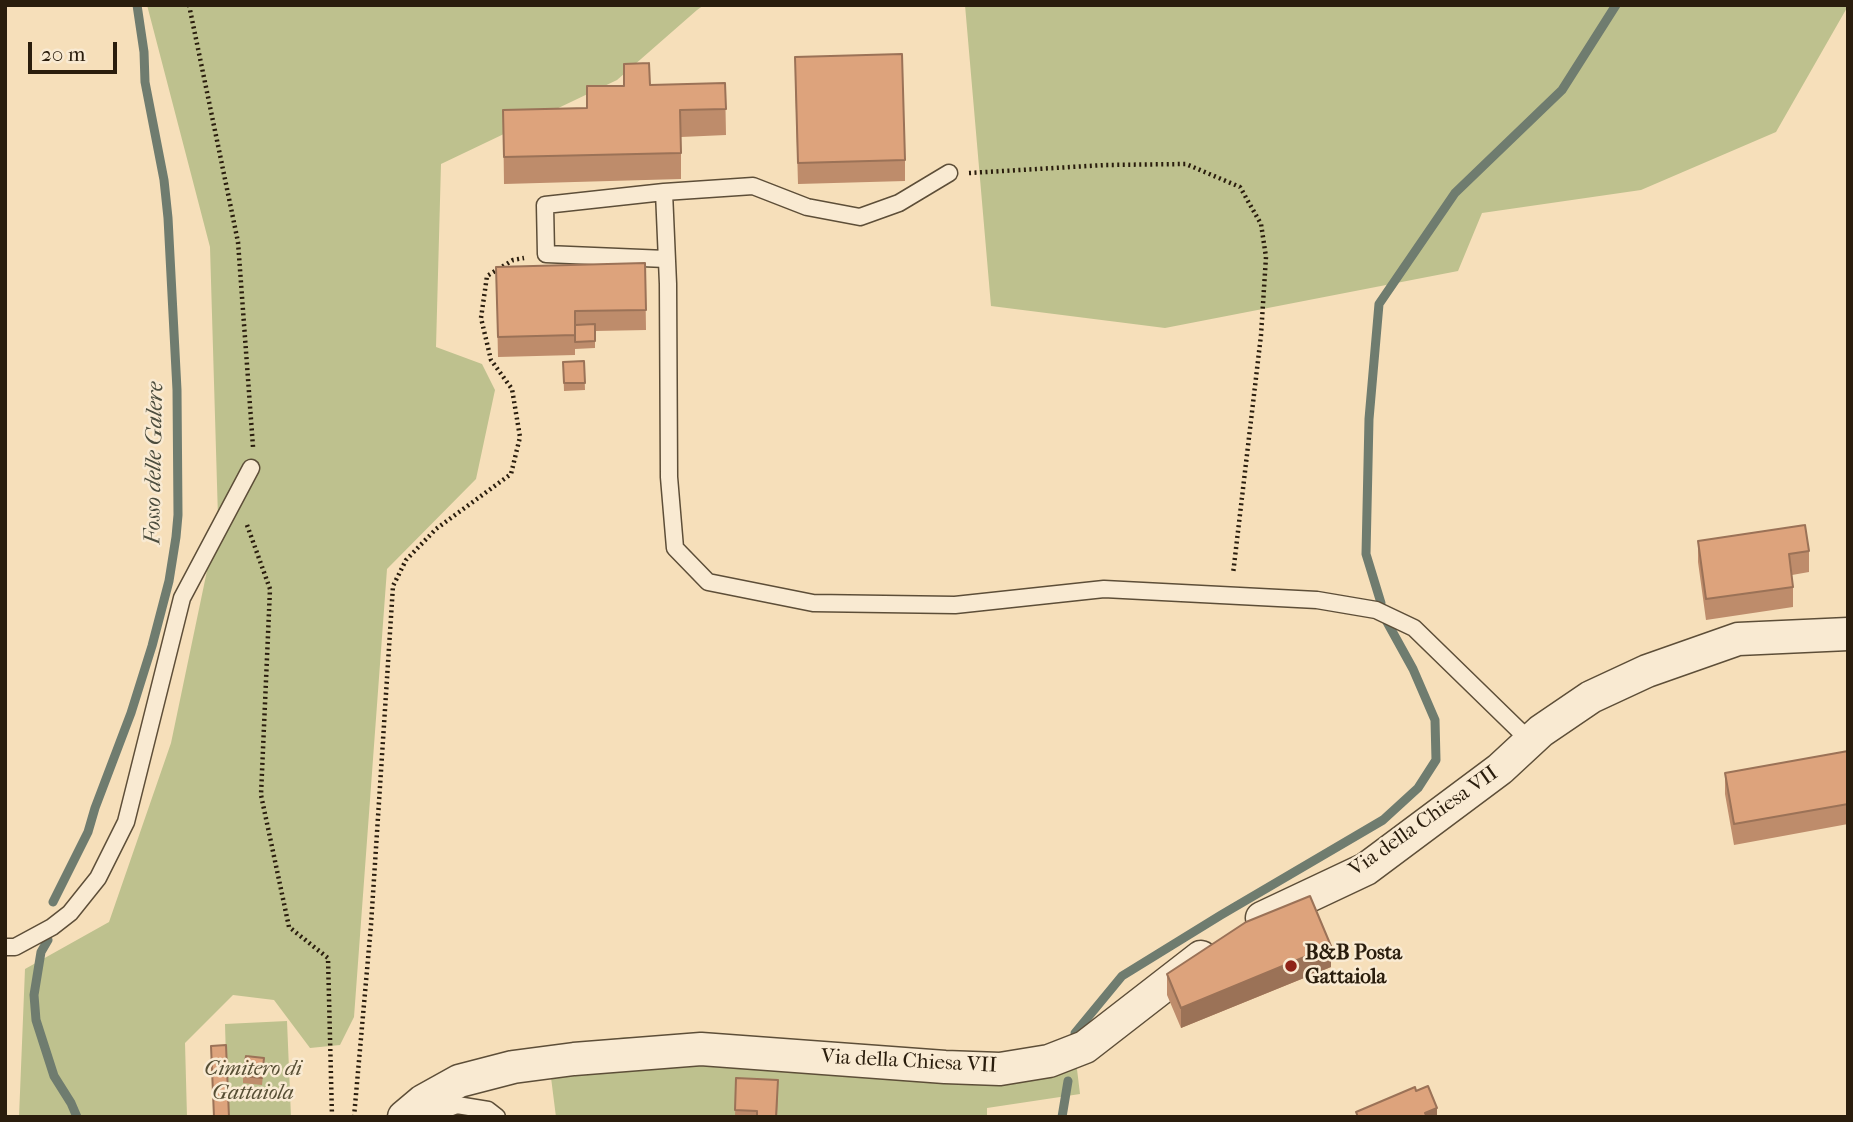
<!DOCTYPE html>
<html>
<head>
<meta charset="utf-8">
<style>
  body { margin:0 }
  #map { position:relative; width:1853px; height:1122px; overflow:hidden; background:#f6dfba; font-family:"IM FELL French Canon",serif }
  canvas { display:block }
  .frame { position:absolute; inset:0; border:7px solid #2a1d0d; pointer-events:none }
  .scale { position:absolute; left:28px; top:42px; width:89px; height:32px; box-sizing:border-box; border:4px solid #2a1d0d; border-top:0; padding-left:9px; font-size:21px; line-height:24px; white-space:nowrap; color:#2a1d0d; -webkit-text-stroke:5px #f9ead2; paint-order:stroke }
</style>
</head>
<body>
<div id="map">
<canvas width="1853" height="1122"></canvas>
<div class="frame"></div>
<div class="scale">20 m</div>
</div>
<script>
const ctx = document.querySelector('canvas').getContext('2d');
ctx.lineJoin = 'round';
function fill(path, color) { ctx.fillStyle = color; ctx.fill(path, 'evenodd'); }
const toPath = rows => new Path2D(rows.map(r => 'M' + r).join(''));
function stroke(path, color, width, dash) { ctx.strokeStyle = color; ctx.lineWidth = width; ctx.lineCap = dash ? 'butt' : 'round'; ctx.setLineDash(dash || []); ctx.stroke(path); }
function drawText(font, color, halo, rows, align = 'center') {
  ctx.font = font + ' "IM FELL French Canon",serif'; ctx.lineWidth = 5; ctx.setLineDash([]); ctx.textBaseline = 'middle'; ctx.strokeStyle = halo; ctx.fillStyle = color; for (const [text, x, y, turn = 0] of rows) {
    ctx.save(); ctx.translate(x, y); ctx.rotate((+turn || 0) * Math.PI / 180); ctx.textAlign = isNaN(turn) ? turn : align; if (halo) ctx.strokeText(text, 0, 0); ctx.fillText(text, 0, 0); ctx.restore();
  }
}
fill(toPath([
  [147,5,704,5,697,10,617,80,441,164,436,347,482,364,495,390,476,479,387,569,354,1017,340,1045,310,1048,274,1000,233,995,185,1043,187,1117,19,1117,25,969,109,922,171,743,218,518,210,247],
  [965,5,1848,5,1848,6,1776,132,1641,190,1482,213,1458,271,1165,328,991,306],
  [287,1021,291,1117,213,1117,226,1059,225,1024],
  [1073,1036,1080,1094,987,1108,987,1117,556,1117,547,1046,628,1037,767,1040,1011,1056]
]), '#bec18e');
stroke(toPath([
  [1381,603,1366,554,1369,419,1379,304,1455,193,1562,90,1616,5],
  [53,902,88,832,95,808,131,713,152,646,169,581,176,537,178,515,177,390,168,218,164,180,145,82,144,52,137,5],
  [48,940,41,952,34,995,36,1020,54,1076,71,1103,77,1117],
  [1075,1033,1122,976,1221,915,1383,820,1418,788,1436,760,1435,720,1413,669,1387,622],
  [1062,1117,1068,1081]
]), '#6f7c6f', 9);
const lane = toPath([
  [664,192,753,186,807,207,860,217,899,203,949,173],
  [666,259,546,254,545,205,664,192,668,284,669,477,675,548,708,582,813,603,955,605,1104,589,1317,600,1376,610,1414,628,1530,741],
  [5,947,15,947,52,927,70,913,98,878,126,822,182,598,251,468],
  [413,1112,430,1115,457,1105,488,1110,497,1117]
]);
const street = toPath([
  [1262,918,1366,869,1500,769,1541,731,1591,697,1647,671,1738,639,1848,634],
  [404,1117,423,1101,459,1081,513,1067,574,1059,701,1049,945,1067,1000,1069,1049,1061,1085,1047,1201,957]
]);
stroke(lane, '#5d4e38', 19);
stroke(street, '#5d4e38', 35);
stroke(toPath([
  [189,5,238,242,253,447],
  [969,173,1105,165,1186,164,1240,187,1261,224,1266,257,1261,335,1233,574],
  [247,525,270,589,261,795,289,927,328,958,332,1117],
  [354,1117,371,925,393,586,406,560,436,529,511,474,520,437,512,389,491,360,481,318,487,276,513,260,524,258]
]), '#2a1d0d', 4.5, [2, 3.5]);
stroke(lane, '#f9ead2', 16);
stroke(street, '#f9ead2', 32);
fill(toPath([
  [795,77,905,160,905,181,798,184],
  [725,83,726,135,681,137,681,179,504,184,503,110,587,108,650,85],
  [645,263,646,330,595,331,595,348,575,349,575,355,498,357,496,267],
  [584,361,585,390,564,391,563,362],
  [1698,541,1809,551,1809,572,1792,575,1793,587,1793,607,1706,620,1698,562],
  [1848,751,1848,824,1734,845,1725,794,1725,773],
  [1331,967,1181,1028,1167,995,1167,974],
  [264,1065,262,1085,243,1083,243,1076],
  [736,1078,778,1094,777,1117,735,1117]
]), '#be8c6b');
fill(toPath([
  [1331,946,1331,967,1181,1028,1181,1008],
  [1437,1108,1437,1117,1425,1117,1425,1113]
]), '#9b7257');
const building = toPath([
  [902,54,905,160,798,163,795,57,902,54],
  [649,63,650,85,725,83,726,109,680,110,681,153,504,157,503,110,587,108,587,86,624,86,624,64,649,63],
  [645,263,646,310,575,311,575,335,498,337,496,267,645,263],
  [595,324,595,341,575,342,575,325,595,324],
  [584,361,585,383,564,383,563,362,584,361],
  [1805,525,1809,551,1789,554,1793,587,1706,599,1698,541,1805,525],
  [1848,751,1848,804,1734,824,1725,773,1848,751],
  [1310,896,1331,946,1181,1008,1167,974,1246,922,1310,896],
  [226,1045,229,1117,214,1117,211,1046,226,1045],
  [246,1056,264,1058,262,1078,243,1076,246,1056],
  [736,1078,778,1080,776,1117,757,1117,757,1111,735,1110,736,1078],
  [1428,1086,1437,1108,1425,1113,1427,1117,1358,1117,1356,1112,1415,1087,1416,1091,1428,1086]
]);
fill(building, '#dda37c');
stroke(building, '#9b7257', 2);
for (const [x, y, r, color] of [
  [1291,966,7,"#8f2418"]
]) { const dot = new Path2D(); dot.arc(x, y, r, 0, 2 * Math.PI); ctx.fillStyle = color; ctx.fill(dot); stroke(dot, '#f9ead2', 2.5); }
drawText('21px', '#2a1d0d', '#f9ead2', [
  ["Via della Chiesa VII",1424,822,-35],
  ["Via della Chiesa VII",909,1062,3]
]);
drawText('bold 21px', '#2a1d0d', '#f9ead2', [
  ["B&B Posta",1305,954],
  ["Gattaiola",1305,978]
], 'left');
drawText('italic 21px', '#564e34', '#f9ead2', [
  ["Cimitero di",253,1070],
  ["Gattaiola",253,1094]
]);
drawText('italic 23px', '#4c4d3e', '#f9ead2', [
  ["Fosso delle Galere",155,463,-89]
]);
</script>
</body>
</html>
